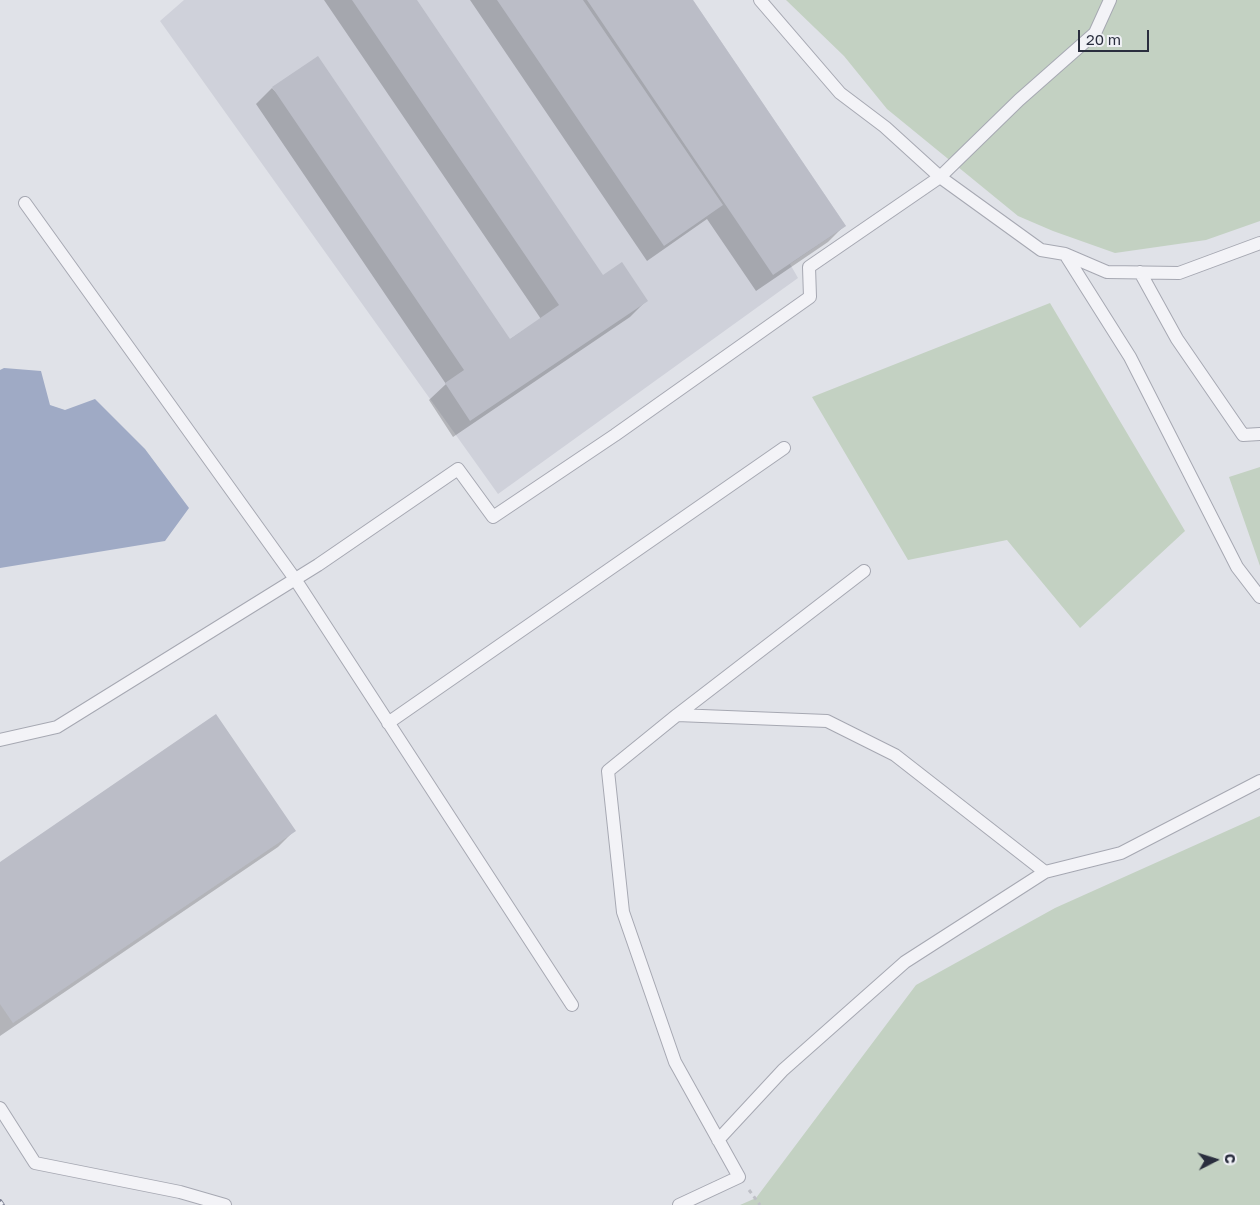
<!DOCTYPE html>
<html>
<head>
<meta charset="utf-8">
<style>
  body { margin:0 }
  #map { position:relative; width:1260px; height:1205px; overflow:hidden; background:#e0e2e8; font-family:"Golos Text",sans-serif }
  canvas { display:block }
  .north { position:absolute; left:1190px; top:1135px; width:50px; height:50px; -webkit-text-stroke:4px #f0f1f6; paint-order:stroke; rotate:85deg; font-size:14px; font-weight:700; line-height:20px; text-align:center; color:#2a2e3e }
  .north::after { content:''; display:block; margin:auto; width:18px; height:22px; background:#2a2e3e; clip-path:polygon(50% 0,100% 100%,50% 72%,0 100%) }
  .scale { position:absolute; left:1078px; top:30px; width:71px; height:22px; box-sizing:border-box; border:2px solid #2a2e3e; border-top:0; padding-left:6px; font-size:15px; line-height:18px; white-space:nowrap; color:#2a2e3e; -webkit-text-stroke:4px #f0f1f6; paint-order:stroke }
</style>
</head>
<body>
<div id="map">
<canvas width="1260" height="1205"></canvas>
<div class="north">С</div>
<div class="scale">20 m</div>
</div>
<script>
const ctx = document.querySelector('canvas').getContext('2d');
ctx.lineJoin = 'round';
function fill(path, color) { ctx.fillStyle = color; ctx.fill(path, 'evenodd'); }
const toPath = rows => new Path2D(rows.map(r => 'M' + r).join(''));
function stroke(path, color, width, dash) { ctx.strokeStyle = color; ctx.lineWidth = width; ctx.lineCap = dash ? 'butt' : 'round'; ctx.setLineDash(dash || []); ctx.stroke(path); }
fill(toPath([
  [184,0,693,0,846,226,790,264,798,278,498,494,160,21]
]), '#cfd1da');
fill(toPath([
  [786,0,1260,0,1260,221,1206,240,1115,253,1053,231,1018,216,887,109,844,56],
  [1050,303,1185,531,1080,628,1007,540,908,560,812,397],
  [1260,467,1260,566,1229,477],
  [1260,816,1260,1205,740,1205,756,1198,916,985,1055,908]
]), '#c3d1c2');
fill(toPath([
  [4,368,41,371,50,405,65,410,95,399,145,449,189,508,165,541,0,568,0,370]
]), '#9faac5');
fill(toPath([
  [324,0,416,0,603,277,646,301,630,317,453,437,429,400,446,384,256,104,272,88,509,340,541,319],
  [470,0,691,0,844,226,828,242,756,291,707,219,647,261],
  [294,831,278,847,0,1036,0,863]
]), '#0003');
fill(toPath([
  [352,0,417,0,603,275,622,262,648,301,470,421,445,383,464,370,272,87,318,56,510,339,559,305],
  [497,0,583,0,723,205,664,246],
  [587,0,693,0,846,226,773,275],
  [216,714,296,831,13,1023,0,1004,0,862]
]), '#bbbdc7');
const service = toPath([
  [760,0,840,93,885,127,940,177,1041,250,1065,254,1107,272,1179,273,1260,243],
  [25,203,295,579,572,1005],
  [1065,254,1130,357,1237,567,1260,597],
  [1140,272,1177,339,1243,435,1260,434],
  [677,715,864,571],
  [388,723,784,448],
  [0,740,57,727,318,565,458,469,493,517,615,435,810,297,809,267,940,177,1019,100,1095,33,1110,0],
  [0,1108,35,1163,180,1192,225,1205],
  [718,1140,783,1070,905,962,1045,872],
  [679,1205,739,1177,675,1062,623,912,608,771,677,715,827,721,895,755,1045,872,1121,853,1260,781]
]);
stroke(service, '#a6a8b2', 14);
stroke(toPath([
  [749,1190,760,1205]
]), '#bfc0c7', 3, [4, 4]);
stroke(service, '#f3f3f7', 12);
const rail = toPath([
  [0,1202,2,1205]
]);
stroke(rail, '#7b7f90', 5.5);
stroke(rail, '#f0f1f6', 4, [11]);
</script>
</body>
</html>
